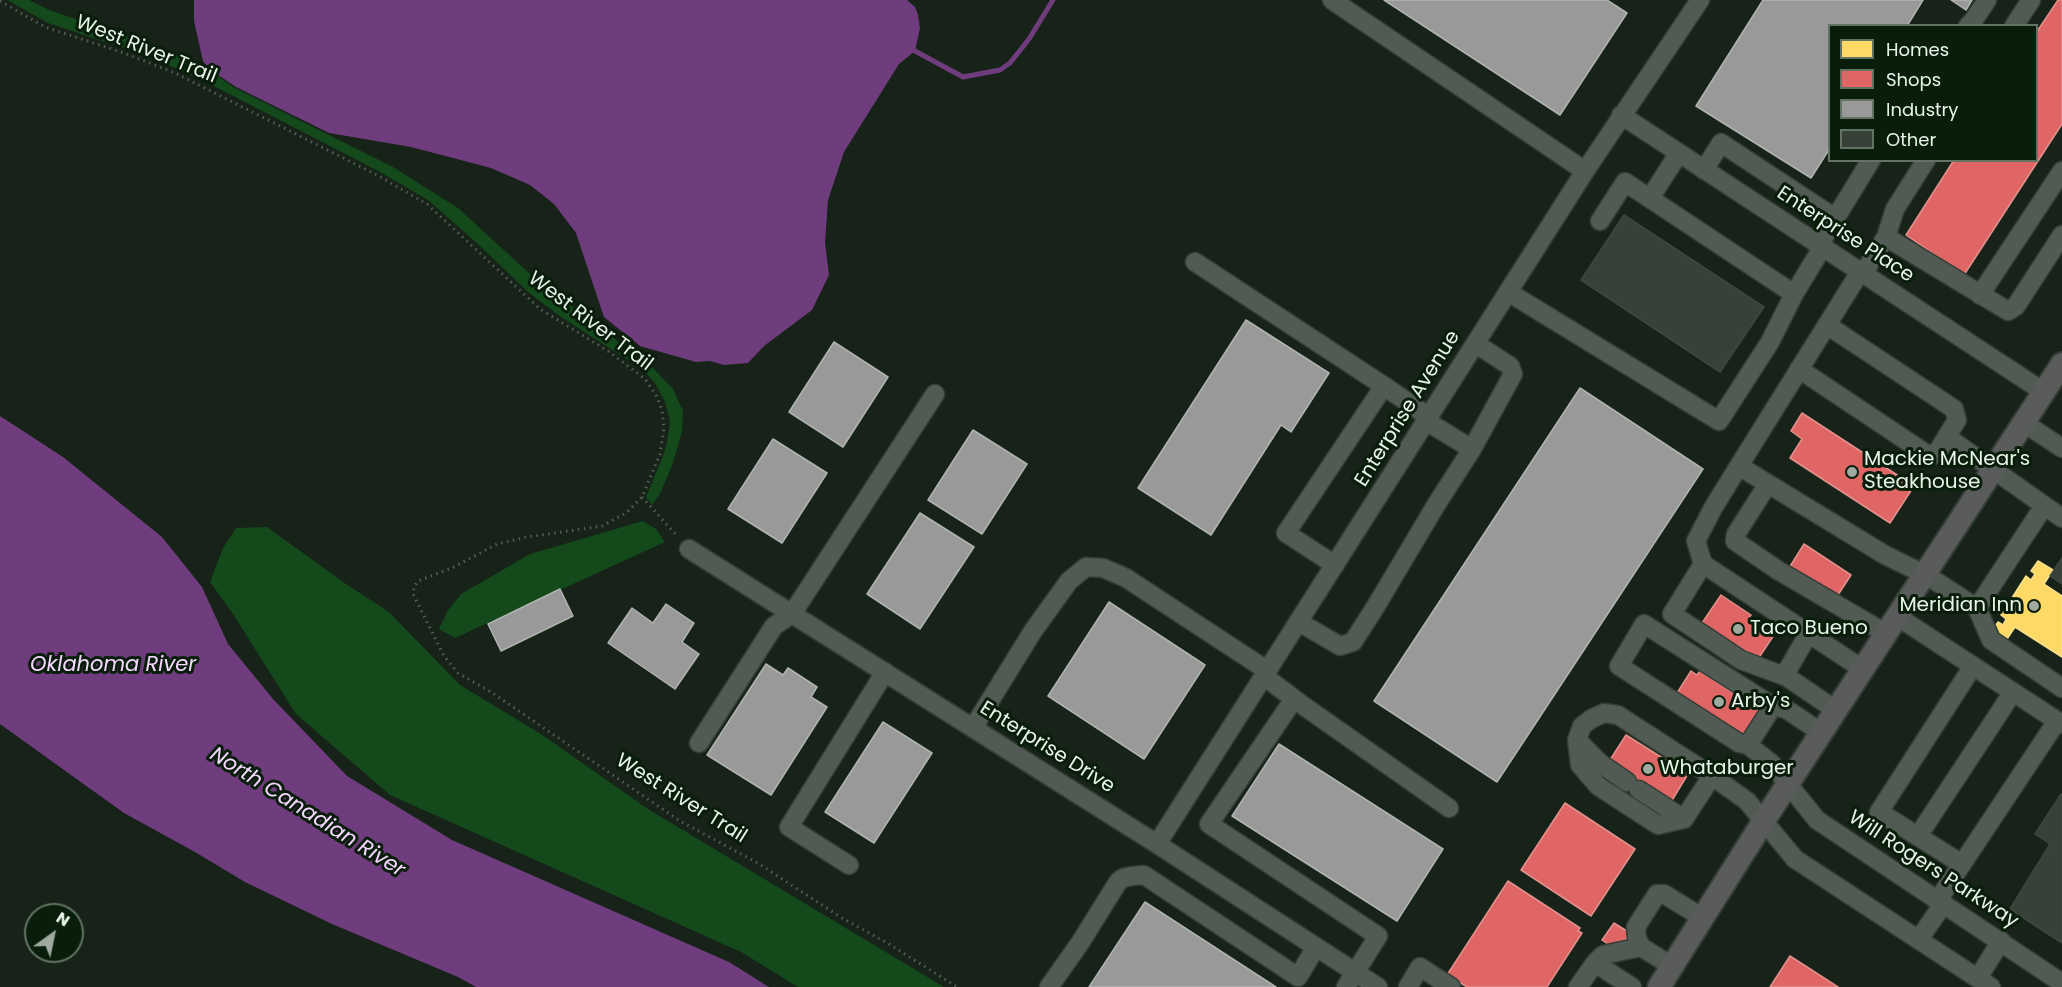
<!DOCTYPE html>
<html>
<head>
<meta charset="utf-8">
<style>
  body { margin:0 }
  #map { position:relative; width:2062px; height:987px; overflow:hidden; background:#172218; font-family:Poppins,sans-serif }
  canvas { display:block }
  .legend { position:absolute; left:1828px; top:24px; width:210px; height:138px; box-sizing:border-box; background:#091d0b; border:2px solid #627363; margin:0; padding:8px 10px; list-style:none; font-size:18px; color:#e7f4e7 }
  .legend li { display:flex; align-items:center; gap:12px; height:30px }
  .legend b { width:30px; border:2px solid #627363 }
  .north { position:absolute; left:24px; top:903px; width:60px; height:60px; box-sizing:border-box; background:#091d0b; border:2px solid #627363; border-radius:50%; rotate:33deg; font-size:16px; font-weight:700; line-height:24px; text-align:center; color:#e7f4e7 }
  .north::after { content:''; display:block; margin:auto; width:21px; height:27px; background:#9eaa9f; clip-path:polygon(50% 0,100% 100%,50% 72%,0 100%) }
</style>
</head>
<body>
<div id="map">
<canvas width="2062" height="987"></canvas>
<ul class="legend">
<li><b style="height:16px;background:#ffd966"></b>Homes</li>
<li><b style="height:16px;background:#e06666"></b>Shops</li>
<li><b style="height:16px;background:#999"></b>Industry</li>
<li><b style="height:16px;background:#384138"></b>Other</li>
</ul>
<div class="north">N</div>
</div>
<script>
const ctx = document.querySelector('canvas').getContext('2d');
ctx.lineJoin = 'round';
function fill(path, color) { ctx.fillStyle = color; ctx.fill(path, 'evenodd'); }
const toPath = rows => new Path2D(rows.map(r => 'M' + r).join(''));
function stroke(path, color, width, dash) { ctx.strokeStyle = color; ctx.lineWidth = width; ctx.lineCap = dash ? 'butt' : 'round'; ctx.setLineDash(dash || []); ctx.stroke(path); }
function drawText(font, color, halo, rows, align = 'center') {
  ctx.font = font + ' Poppins,sans-serif'; ctx.lineWidth = 6; ctx.setLineDash([]); ctx.textBaseline = 'middle'; ctx.strokeStyle = halo; ctx.fillStyle = color; for (const [text, x, y, turn = 0] of rows) {
    ctx.save(); ctx.translate(x, y); ctx.rotate((+turn || 0) * Math.PI / 180); ctx.textAlign = isNaN(turn) ? turn : align; if (halo) ctx.strokeText(text, 0, 0); ctx.fillText(text, 0, 0); ctx.restore();
  }
}
fill(toPath([
  [7,0,29,0,49,10,141,41,203,66,235,88,393,167,458,208,531,275,654,369,673,389,683,411,682,431,673,463,660,494,652,505,646,497,663,456,667,442,670,421,665,402,655,383,642,369,561,317,528,292,479,245,428,200,378,171,214,86,153,58,48,23],
  [643,521,656,529,665,542,455,638,439,629,448,610,461,594,530,554],
  [267,527,346,584,389,612,460,685,541,734,648,809,944,987,798,987,741,952,390,795,296,714,233,614,210,582,223,548,236,528]
]), '#13491b');
fill(toPath([
  [194,0,907,0,915,7,918,15,920,28,915,51,899,64,844,152,828,200,825,243,829,275,812,310,764,346,748,363,724,365,710,361,696,362,640,346,604,317,576,233,554,204,530,185,491,168,411,147,329,133,236,87,209,69,203,61,194,21],
  [0,416,63,457,162,537,202,587,228,644,273,699,347,776,452,840,729,962,769,987,476,987,458,977,332,924,245,882,195,852,124,813,0,724]
]), '#6f3d7d');
const homes = toPath([
  [2038,561,2053,570,2044,584,2062,596,2062,657,2015,627,2005,642,1991,632,1998,622,2003,625,2006,619,2001,615,2026,576,2031,580,2035,574,2031,571,2038,561]
]);
fill(homes, '#ffd966');
stroke(homes, '#f8e18d', 1.5);
const shops = toPath([
  [2058,0,2062,0,2062,124,1964,275,1906,235,1954,160,2036,160,2036,33,2058,0],
  [1802,413,1914,486,1890,523,1790,458,1802,439,1791,431,1802,413],
  [1804,544,1851,575,1836,598,1789,568,1804,544],
  [1721,595,1751,615,1749,618,1774,635,1758,659,1736,645,1733,649,1724,643,1726,639,1702,623,1721,595],
  [1691,671,1697,675,1700,671,1761,711,1744,737,1677,693,1691,671],
  [1626,735,1688,774,1671,802,1636,795,1624,787,1608,763,1626,735],
  [1565,803,1635,849,1591,916,1521,870,1565,803],
  [1508,881,1580,928,1578,931,1582,933,1547,987,1467,987,1447,975,1508,881],
  [1614,923,1630,933,1618,951,1602,940,1614,923],
  [1790,956,1838,987,1770,987,1790,956]
]);
fill(shops, '#e06666');
stroke(shops, '#e2918d', 1.5);
const industry = toPath([
  [1384,0,1607,0,1627,13,1560,115,1384,0],
  [1763,0,1923,0,1907,26,1830,26,1830,148,1811,178,1696,106,1763,0],
  [1951,0,1972,0,1966,10,1951,0],
  [1246,320,1329,373,1291,432,1281,425,1211,535,1138,488,1246,320],
  [834,342,888,377,843,447,789,412,834,342],
  [1580,388,1703,469,1497,782,1374,701,1580,388],
  [973,430,1027,464,982,534,928,500,973,430],
  [773,439,827,473,782,543,728,509,773,439],
  [920,513,974,547,920,629,867,594,920,513],
  [560,589,573,616,501,651,488,624,560,589],
  [1109,602,1205,665,1144,759,1048,696,1109,602],
  [666,604,694,623,682,642,699,654,675,689,608,643,632,608,653,623,666,604],
  [766,664,783,675,788,668,817,687,811,697,827,707,771,795,707,755,766,664],
  [883,722,932,753,874,843,825,812,883,722],
  [1279,744,1443,849,1397,921,1232,816,1279,744],
  [1145,902,1276,987,1089,987,1145,902]
]);
fill(industry, '#999');
stroke(industry, '#b0b4b0', 1.5);
stroke(toPath([
  [909,50,915,51,963,77,1000,70,1010,63,1029,39,1053,0]
]), '#6f3d7d', 5);
const building = toPath([
  [1624,215,1764,307,1720,372,1581,280,1624,215],
  [2062,558,2062,584,2050,576,2062,558],
  [2061,794,2062,795,2062,943,2010,909,2050,844,2035,834,2061,794]
]);
fill(building, '#384138');
stroke(building, '#3e473e', 1.5);
const minor = toPath([
  [1332,0,1585,171],
  [1968,26,1973,21,1987,0],
  [2014,26,2031,0],
  [1621,115,2044,392],
  [1704,170,1721,143,1835,218],
  [1650,198,1679,153],
  [1600,221,1625,182,1794,294],
  [1886,237,1895,209,1926,160],
  [1819,245,1871,160],
  [1195,262,1384,386],
  [1863,274,1886,237,2008,311,2016,306,2062,235],
  [1508,292,1719,421,1770,342,1794,294,1822,248],
  [1980,295,2062,171],
  [1799,369,1925,453,1933,455,1938,451,1957,420,1954,409,1827,325],
  [2024,423,2062,448],
  [1947,437,2062,518],
  [1472,449,1513,374,1510,366,1476,344],
  [1737,469,1860,272],
  [1768,484,1736,534,1735,541,1779,571,1887,634],
  [689,549,1157,844,1378,987],
  [1703,564,1696,541,1713,508,1737,469,1747,471,1885,555,1926,575,1977,608,1991,640,2062,688],
  [1335,565,1286,533,1384,386,1429,417],
  [1977,608,2044,506],
  [1898,617,2062,724],
  [1299,622,1340,646,1353,642,1376,606,1436,505,1472,449,1426,421],
  [1973,666,1879,812,1962,864,2057,721],
  [1784,676,1809,633],
  [1265,677,1301,704,1449,808],
  [1294,699,1209,824,1378,936,1346,987],
  [1837,711,1787,677,1741,660,1672,614,1703,564,1864,670],
  [973,728,1033,631,1069,581,1086,567,1103,568,1126,578,1268,671],
  [1822,733,1786,709,1773,706,1644,624,1619,666,1739,743,1748,745,1771,763,1817,820,2062,983],
  [1577,740,1601,764,1627,782],
  [699,743,774,626,792,614,935,394],
  [1748,745,1773,706],
  [1712,776,1684,819,1658,825,1598,786,1580,765,1577,740,1582,726,1591,719,1604,713,1618,715,1712,776,1747,801,1795,859,1991,987],
  [1639,790,1684,819],
  [1918,836,2013,692],
  [1157,844,1585,171,1700,0],
  [849,865,789,827,885,672],
  [1938,900,1962,864],
  [1919,939,1944,903],
  [1641,947,1637,938,1636,927,1657,894,1664,894,1703,918],
  [1595,963,1603,955,1641,947,1672,966],
  [1978,978,2001,941],
  [1049,987,1080,943,1118,882,1123,878,1132,876,1144,875,1298,977,1316,947],
  [1408,987,1420,967,1451,987],
  [1578,987,1595,963,1632,987]
]);
const major = toPath([
  [1659,987,1763,822,2062,364]
]);
stroke(minor, '#343d35', 21);
stroke(major, '#343d35', 26);
stroke(toPath([
  [0,1,45,27,121,52,175,73,377,175,427,204,540,309,608,351,645,379,656,395,662,410,664,428,660,454,642,497,626,513,602,526,527,537,497,544,452,568,418,581,414,587,413,594,444,656,458,673,491,692,680,821,756,862,842,918,889,944,957,987],
  [642,497,678,537]
]), '#565e56', 3, [1.5, 4.5]);
stroke(minor, '#525b53', 18);
stroke(major, '#595c5b', 22);
for (const [x, y, r, color] of [
  [1852,472,6,"#9eaa9f"],
  [2034,606,6,"#9eaa9f"],
  [1738,629,6,"#9eaa9f"],
  [1719,702,6,"#9eaa9f"],
  [1648,769,6,"#9eaa9f"]
]) { const dot = new Path2D(); dot.arc(x, y, r, 0, 2 * Math.PI); ctx.fillStyle = color; ctx.fill(dot); stroke(dot, '#091d0b', 2); }
drawText('20px', '#e7f4e7', '#091d0b', [
  ["West River Trail",146,50,22],
  ["Enterprise Place",1845,235,33],
  ["West River Trail",590,322,37],
  ["Enterprise Avenue",1408,409,-58],
  ["Enterprise Drive",1047,748,32],
  ["West River Trail",681,799,32],
  ["Will Rogers Parkway",1933,870,33]
]);
drawText('20px', '#e7f4e7', '#091d0b', [
  ["Mackie McNear's",1864,460],
  ["Steakhouse",1864,483],
  ["Meridian Inn",2022,606,"right"],
  ["Taco Bueno",1750,629],
  ["Arby's",1731,702],
  ["Whataburger",1660,769]
], 'left');
drawText('italic 21px', '#f6d7ff', '#091d0b', [
  ["Oklahoma River",113,666],
  ["North Canadian River",307,813,32]
]);
</script>
</body>
</html>
